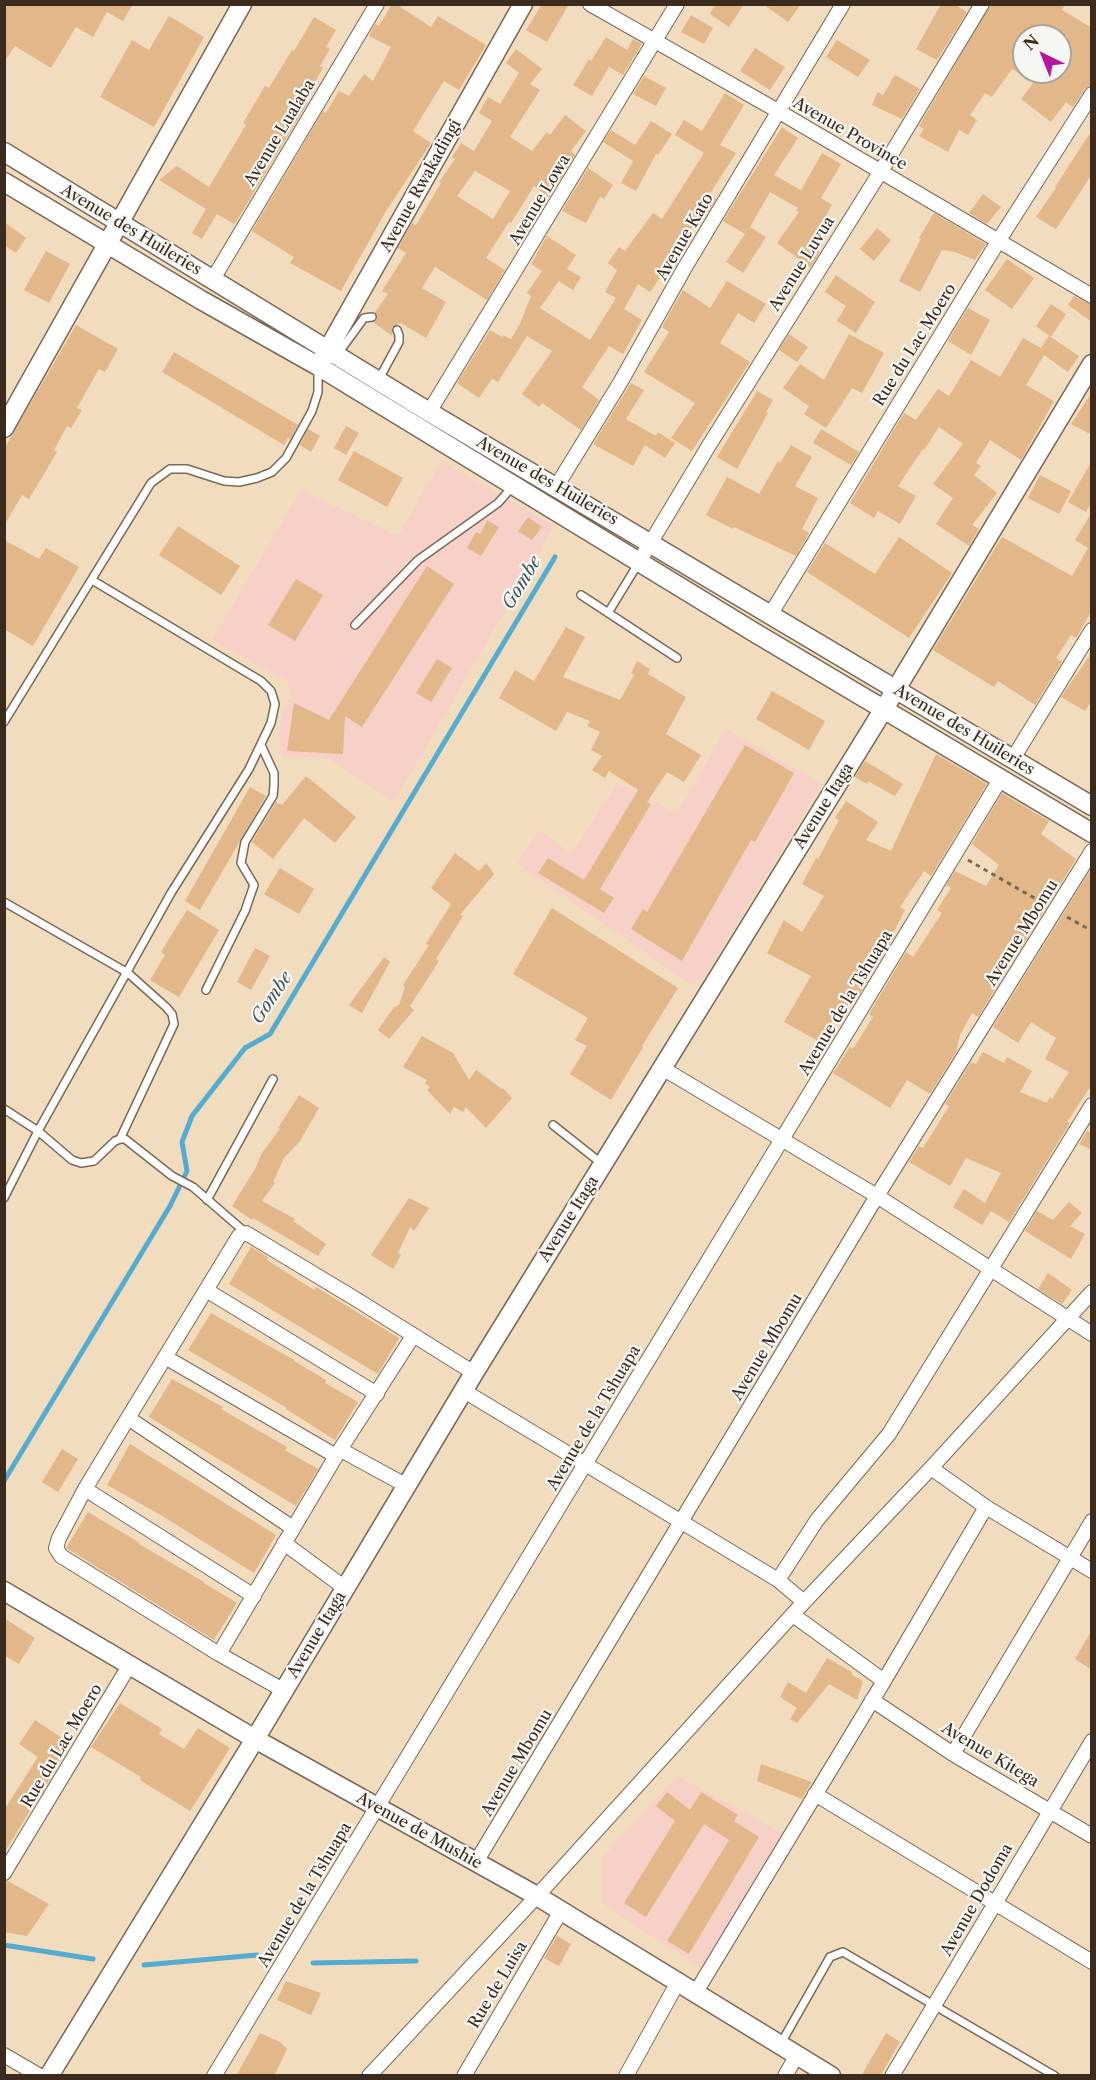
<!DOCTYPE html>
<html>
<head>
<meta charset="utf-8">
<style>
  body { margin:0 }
  #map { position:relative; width:1096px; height:2080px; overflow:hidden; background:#f1dcbd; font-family:"Libre Caslon Text",serif }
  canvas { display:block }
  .frame { position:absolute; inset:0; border:6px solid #3b2a1e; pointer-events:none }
  .north { position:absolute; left:1012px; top:24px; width:60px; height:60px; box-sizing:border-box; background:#f6f6f2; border:2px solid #aba49d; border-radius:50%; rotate:317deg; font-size:16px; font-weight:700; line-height:24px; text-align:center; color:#3b2a1e }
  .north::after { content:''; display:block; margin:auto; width:21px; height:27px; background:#b5179e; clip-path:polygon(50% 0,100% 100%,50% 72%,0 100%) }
</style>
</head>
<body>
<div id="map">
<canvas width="1096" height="2080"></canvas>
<div class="frame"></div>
<div class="north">N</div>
</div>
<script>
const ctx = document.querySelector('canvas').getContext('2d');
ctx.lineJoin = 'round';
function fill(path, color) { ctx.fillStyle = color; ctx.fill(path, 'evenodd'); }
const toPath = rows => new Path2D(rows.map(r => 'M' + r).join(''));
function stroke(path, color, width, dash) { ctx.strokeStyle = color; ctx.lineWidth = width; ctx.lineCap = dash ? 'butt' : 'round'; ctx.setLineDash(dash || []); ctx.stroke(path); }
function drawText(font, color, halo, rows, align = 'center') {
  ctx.font = font + ' "Libre Caslon Text",serif'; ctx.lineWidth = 4.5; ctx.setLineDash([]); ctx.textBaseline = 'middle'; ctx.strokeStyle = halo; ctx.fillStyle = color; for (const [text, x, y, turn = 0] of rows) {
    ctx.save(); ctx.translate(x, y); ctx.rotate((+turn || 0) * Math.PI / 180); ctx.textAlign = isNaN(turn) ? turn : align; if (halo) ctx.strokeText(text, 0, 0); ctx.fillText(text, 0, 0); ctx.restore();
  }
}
fill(toPath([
  [441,461,554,526,394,802,328,758,282,756,279,732,282,713,291,698,287,681,212,640,301,490,398,536],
  [726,729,822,784,704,977,690,984,517,863,539,830,572,854,617,783,677,813],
  [677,1776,784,1834,702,1968,608,1908,602,1900,603,1857]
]), '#f7d1c7');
stroke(toPath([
  [4,1481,170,1206,187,1171,182,1142,192,1116,245,1048,270,1034,555,557],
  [4,1945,93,1959],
  [313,1963,416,1961],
  [144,1965,257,1955]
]), '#54add1', 5);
fill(toPath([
  [4,4,133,4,123,21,107,12,93,37,76,27,51,68,15,46,4,62],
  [392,4,396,4,431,27,438,16,486,45,459,90,444,81,413,131,431,143,386,211,341,291,290,263,294,257,252,231,323,111,326,113,339,91,349,96,364,74,373,81,391,47,369,36,375,24,379,26],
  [542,4,569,4,547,42,526,30],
  [716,4,744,4,729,27,710,14],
  [763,4,801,4,788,22],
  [941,4,954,4,967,12,937,60,916,49],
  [991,4,1065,4,1062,10,1092,28,1092,85,1085,89,1073,107,1066,102,1051,122,1021,99,1034,82,1012,69,992,97,985,93,970,115,977,120,968,135,959,130,948,152,919,136,924,129,919,126],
  [1024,36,1068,36,1060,50,1060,72,1024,72],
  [691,15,713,28,704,44,681,32],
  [169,16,204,37,154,127,100,97,132,40,149,50],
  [314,17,336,30,326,47,330,49,320,66,323,68,304,100,308,102,236,222,234,224,217,214,202,239,192,233,206,209,159,180,177,166,209,187,246,125,243,123,265,86,269,88,292,50,294,51],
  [606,37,627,50,633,39,642,44,623,75,609,67,592,96,573,85,589,59,591,61],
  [837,40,870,60,858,77,826,57],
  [755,48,785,67,770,90,740,71],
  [516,49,542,69,530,84,540,90,510,137,532,151,547,132,550,135,565,115,586,131,571,151,575,155,549,197,534,186,511,223,509,222,486,258,505,270,487,300,435,267,422,288,446,302,426,338,401,323,392,327,392,336,373,322,377,319,375,312,388,294,382,291,406,253,398,248,412,223,416,225,441,183,439,182,455,159,452,157,461,143,474,151,492,121,479,113,488,97,500,104,519,73,506,63],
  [475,171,510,191,493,219,457,196],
  [895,75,920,89,902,119,872,105,878,92,883,95],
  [644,76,666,88,656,106,633,94],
  [725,93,744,105,720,145,736,153,709,195,716,199,708,212,703,209,687,236,688,237,650,292,638,284,624,309,642,320,623,354,609,346,582,387,599,400,581,430,542,403,539,407,522,394,552,351,527,336,498,382,492,379,479,398,457,383,490,330,502,337,503,335,511,339,520,324,531,296,527,293,542,271,531,264,547,236,576,255,567,269,581,277,573,290,559,281,540,308,590,340,616,298,605,292,617,270,608,263,619,247,625,251,653,213,662,219,704,153,675,135,684,120,702,131],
  [651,121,672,134,658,155,656,154,636,191,621,183,633,161,603,142,611,130,635,145],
  [782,127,798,138,774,175,801,190,822,153,841,164,821,198,832,205,809,244,820,252,810,267,777,243,799,212,796,211,798,208,770,192,750,227,766,237,743,273,726,262,745,234,723,221],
  [1092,130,1092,174,1056,229,1036,217,1056,188,1055,187],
  [588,168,613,185,604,199,600,197,586,223,562,211],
  [983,194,1001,207,987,224,969,213],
  [934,213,986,244,975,260,955,252,942,250,920,292,899,281,921,239,919,238],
  [4,222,26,238,16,253,4,245],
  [877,228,891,240,874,261,860,249],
  [46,251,70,264,49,303,24,290],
  [1007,259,1034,278,1012,309,985,290],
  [836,275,875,302,856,333,837,321,846,306,825,292],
  [727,281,766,304,754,323,738,313,720,343,750,362,692,451,671,438,695,403,644,372,669,332,662,327,683,290,710,308],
  [1074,296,1092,305,1092,322,1068,305],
  [1051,304,1066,314,1051,337,1036,326],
  [968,308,990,320,971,355,948,341],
  [76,325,118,349,105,372,99,369,77,408,82,410,71,428,67,426,54,450,57,452,29,499,22,495,4,526,4,449],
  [789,334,808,347,797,362,779,350],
  [849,334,884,353,862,393,852,388,826,428,804,414,809,406,783,388,800,364,824,380],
  [1049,336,1079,356,1068,372,1044,355,1026,385,1054,401,1021,460,990,440,976,463,981,466,974,475,997,493,972,525,979,529,969,546,936,524,953,498,933,484,963,444,939,427,924,450,923,449,898,486,916,496,900,524,878,511,874,518,850,503,904,413,916,420,938,389,949,396,971,360,1000,377,1023,338,1041,348],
  [174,352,298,425,290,439,288,438,284,445,162,372],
  [631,383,644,390,626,419,656,436,658,432,675,443,665,458,645,445,633,466,593,444],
  [757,391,773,400,766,412,768,413,737,469,717,457],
  [1092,392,1092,435,1071,424],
  [346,426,359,433,346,455,334,448],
  [308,429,320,436,311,452,300,445],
  [821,429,859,452,851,465,813,443],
  [791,445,812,457,795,486,818,498,802,529,809,533,796,556,734,527,733,529,706,515,727,477,759,494,778,461,780,463],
  [354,451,403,478,387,507,338,480],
  [1092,461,1092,502,1086,512,1068,502],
  [1040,475,1071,491,1059,514,1028,498],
  [1092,512,1092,610,1076,638,1071,635,1056,658,1062,662,1035,705,998,681,994,687,933,650,1002,537,1072,576,1088,548,1075,540],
  [528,517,542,527,532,540,518,531],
  [487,520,499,527,481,556,467,548,476,532,480,534],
  [178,526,240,566,221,595,159,555],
  [899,537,952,573,909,638,807,572,825,543,875,574],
  [4,540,39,559,46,548,79,567,33,646,4,629],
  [427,566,454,584,362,727,345,716,343,754,287,751,294,703,329,720],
  [296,579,323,595,295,641,268,625],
  [566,627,585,637,563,677,620,700,634,675,631,673,637,661,650,669,648,674,686,697,666,734,701,755,684,782,667,772,647,802,651,804,600,889,614,898,604,913,538,873,548,858,584,880,638,790,609,771,605,778,592,770,602,756,591,750,600,732,587,726,590,721,567,712,556,731,499,698,515,670,534,681],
  [1092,652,1092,701,1085,711,1061,697],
  [437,659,452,668,431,702,416,693],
  [772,691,825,721,809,750,756,719],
  [745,745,794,773,755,842,751,840,682,961,631,929,643,909,647,912],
  [936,754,987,784,931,876,924,871,900,907,905,910,889,941,891,942,854,1003,850,1001,842,1017,836,1014,820,1042,784,1022,811,976,767,953,784,920,802,932,824,896,802,884,816,858,818,859,839,820,835,818,846,801,878,822,866,840,891,851],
  [865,761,903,784,895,796,868,781,867,784,855,777],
  [306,776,356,817,335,843,304,818,273,859,252,842,276,802,282,805],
  [250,787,266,796,200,910,185,901],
  [1002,793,1049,821,1041,834,1076,859,1020,950,1008,943,993,969,1004,975,978,1017,972,1013,960,1035,956,1052,930,1094,907,1080,890,1108,833,1073,850,1047,853,1049,873,1017,869,1014,906,952,913,957,942,913,937,910,951,888,946,885,955,871,986,886,999,865,972,844],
  [455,853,479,871,486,863,494,874,460,915,463,916,436,959,439,961,410,1006,414,1010,389,1039,378,1030,394,1007,399,1005,405,987,403,985,429,945,426,944,451,904,431,888],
  [280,868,314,889,299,914,264,894],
  [1091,869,1092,1084,1067,1122,1070,1123,1009,1222,991,1211,982,1225,953,1207,964,1189,985,1203,1001,1173,966,1158,950,1186,909,1162,919,1146,923,1148,949,1106,945,1104,971,1062,976,1064,983,1052,1004,1063,1007,1057,1032,1071,1020,1092,1047,1103,1050,1097,1052,1099,1069,1072,1045,1059,1056,1038,1031,1022,1018,1043,993,1027],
  [552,908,678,988,642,1046,643,1047,611,1100,570,1074,587,1046,575,1040,588,1018,513,974],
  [187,910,219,930,179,997,150,980,165,955,161,952],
  [255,948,270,956,251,990,237,982],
  [384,957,390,962,362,1013,349,1005],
  [422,1036,453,1053,469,1080,476,1070,502,1089,503,1088,512,1098,486,1128,466,1107,463,1112,454,1107,450,1114,427,1090,430,1087,425,1083,427,1080,403,1067],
  [299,1095,319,1108,300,1141,284,1158,273,1182,275,1183,262,1201,295,1219,293,1221,326,1244,318,1256,253,1218,252,1220,232,1206,255,1169,262,1153,280,1129,278,1128],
  [1087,1131,1092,1133,1092,1150,1079,1144],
  [409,1198,429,1208,414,1231,410,1227,398,1253,401,1255,393,1269,371,1255],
  [1069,1202,1082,1213,1070,1226,1085,1234,1071,1259,1025,1231,1037,1211,1053,1220],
  [251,1247,268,1257,267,1260,314,1290,316,1287,399,1338,378,1374,229,1284],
  [1048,1273,1072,1290,1062,1304,1038,1289],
  [211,1313,294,1360,294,1361,326,1380,325,1383,358,1402,335,1440,286,1409,287,1408,188,1350],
  [172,1379,223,1407,221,1409,287,1447,285,1450,318,1469,296,1506,149,1417],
  [130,1444,276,1535,254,1573,159,1514,107,1485],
  [62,1449,78,1459,58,1492,42,1482],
  [88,1512,140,1543,139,1544,204,1582,204,1583,237,1603,214,1640,68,1549,66,1548],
  [4,1618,35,1638,19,1664,4,1655],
  [1092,1630,1092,1670,1075,1659],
  [827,1658,852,1672,852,1675,863,1681,857,1700,829,1684,797,1723,790,1719,797,1708,780,1697,788,1682,806,1693],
  [120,1703,162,1729,159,1734,184,1749,198,1728,230,1748,190,1811,140,1780,141,1777,91,1747],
  [35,1720,71,1744,49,1776,51,1777,4,1853,4,1810,38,1757,19,1744],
  [761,1764,812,1782,802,1799,757,1781],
  [667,1792,690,1810,701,1792,738,1815,734,1821,759,1837,689,1954,667,1941,729,1840,704,1824,646,1917,624,1903,675,1821,656,1806],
  [8,1881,49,1904,27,1936,4,1932,4,1882],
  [557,1936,571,1944,559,1966,544,1958],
  [286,1981,321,1993,311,2015,277,2000],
  [260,2033,280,2042,287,2049,274,2076,236,2076],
  [886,2033,900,2042,880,2076,861,2076]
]), '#e2b78a');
const lane = toPath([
  [337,355,364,318,372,317],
  [379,379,399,342,399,335,397,330],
  [581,595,677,658],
  [608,613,638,564],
  [355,625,418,560,498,503,513,486],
  [4,722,151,483,170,469,187,469,224,481,239,482,257,478,272,472,286,458,312,411,318,392,318,369],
  [4,902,128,973,166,1007,172,1014,174,1024,120,1139],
  [206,990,245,911,254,885,241,863,245,842,273,796,274,786,274,773,261,745],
  [4,1109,38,1131,72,1160,81,1163,94,1161,115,1141,120,1139,125,1139,172,1176,193,1187,246,1233],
  [553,1125,601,1163],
  [4,1198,38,1131,171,893,249,769,271,723,275,704,271,691,261,681,92,580],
  [207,1200,273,1079],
  [780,2045,830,1957,843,1952,1055,2076]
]);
const street = toPath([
  [590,4,778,111,1092,296],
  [213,279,377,4],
  [429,412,677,4],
  [556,487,620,383,684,269,843,4],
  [639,562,708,447,881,171,982,4],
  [770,615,999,240,1092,94],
  [1012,760,1092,630],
  [662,1068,877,1196,1092,1334],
  [206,1290,377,1394],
  [165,1357,336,1456],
  [464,1391,778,1580,804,1602],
  [128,1418,293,1528],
  [341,1450,407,1486],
  [931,1468,986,1507,1092,1571],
  [85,1489,254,1596],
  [284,1543,345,1588],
  [778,1580,817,1520,889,1434,1092,1105],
  [793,1615,884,1681],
  [219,1654,336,1456,413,1336],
  [283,1690,219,1654,61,1556,56,1548,59,1538,85,1489,128,1418,239,1236,246,1233,354,1298,474,1373],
  [872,1700,953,1754,1092,1836],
  [953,1754,1092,1521],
  [815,1794,1092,1962],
  [476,1862,877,1196,1092,851],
  [4,1873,129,1666],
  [696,1992,884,1681,986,1507],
  [4,2055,40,2076],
  [214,2076,1001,778],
  [369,2076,537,1896,804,1602,931,1468,1092,1292],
  [464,2076,561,1911],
  [626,2076,678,1982],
  [785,2076,797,2055],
  [892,2076,1092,1741]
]);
const secondary = toPath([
  [4,152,429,412,1092,806],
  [4,182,201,300,318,366,757,634,1092,833],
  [322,360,523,4],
  [4,428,242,4],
  [4,1591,255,1739,537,1896,831,2076],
  [49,2076,255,1739,474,1373,890,699,1092,364]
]);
stroke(lane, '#7b6856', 10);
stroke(street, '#7b6856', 16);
stroke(secondary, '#7b6856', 21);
stroke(toPath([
  [968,860,1043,903],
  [1067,917,1092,931]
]), '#7b6856', 3, [4.5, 4.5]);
stroke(lane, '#fff', 7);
stroke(street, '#fff', 14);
stroke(secondary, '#fff', 18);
drawText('16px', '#3b2a1e', '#f6f6f2', [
  ["Avenue Lualaba",280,133,-59],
  ["Avenue Province",850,134,30],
  ["Avenue Rwakadingi",421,186,-61],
  ["Avenue Lowa",540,200,-59],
  ["Avenue des Huileries",131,230,31],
  ["Avenue Kato",685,237,-60],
  ["Avenue Luvua",802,264,-58],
  ["Rue du Lac Moero",915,345,-58],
  ["Avenue des Huileries",547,481,30],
  ["Avenue des Huileries",964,730,31],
  ["Avenue Itaga",824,806,-58],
  ["Avenue Mbomu",1022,933,-58],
  ["Avenue de la Tshuapa",846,1003,-59],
  ["Avenue Itaga",569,1219,-58],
  ["Avenue Mbomu",767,1347,-59],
  ["Avenue de la Tshuapa",594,1418,-59],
  ["Avenue Itaga",317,1635,-59],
  ["Rue du Lac Moero",62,1746,-59],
  ["Avenue Kitega",990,1755,31],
  ["Avenue Mbomu",517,1763,-59],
  ["Avenue de Mushie",419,1831,29],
  ["Avenue de la Tshuapa",305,1895,-59],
  ["Avenue Dodoma",977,1900,-60],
  ["Rue de Luisa",498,1985,-59]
]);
drawText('italic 18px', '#44585d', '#f6f6f2', [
  ["Gombe",522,583,-59],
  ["Gombe",272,998,-56]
]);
</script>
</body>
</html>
